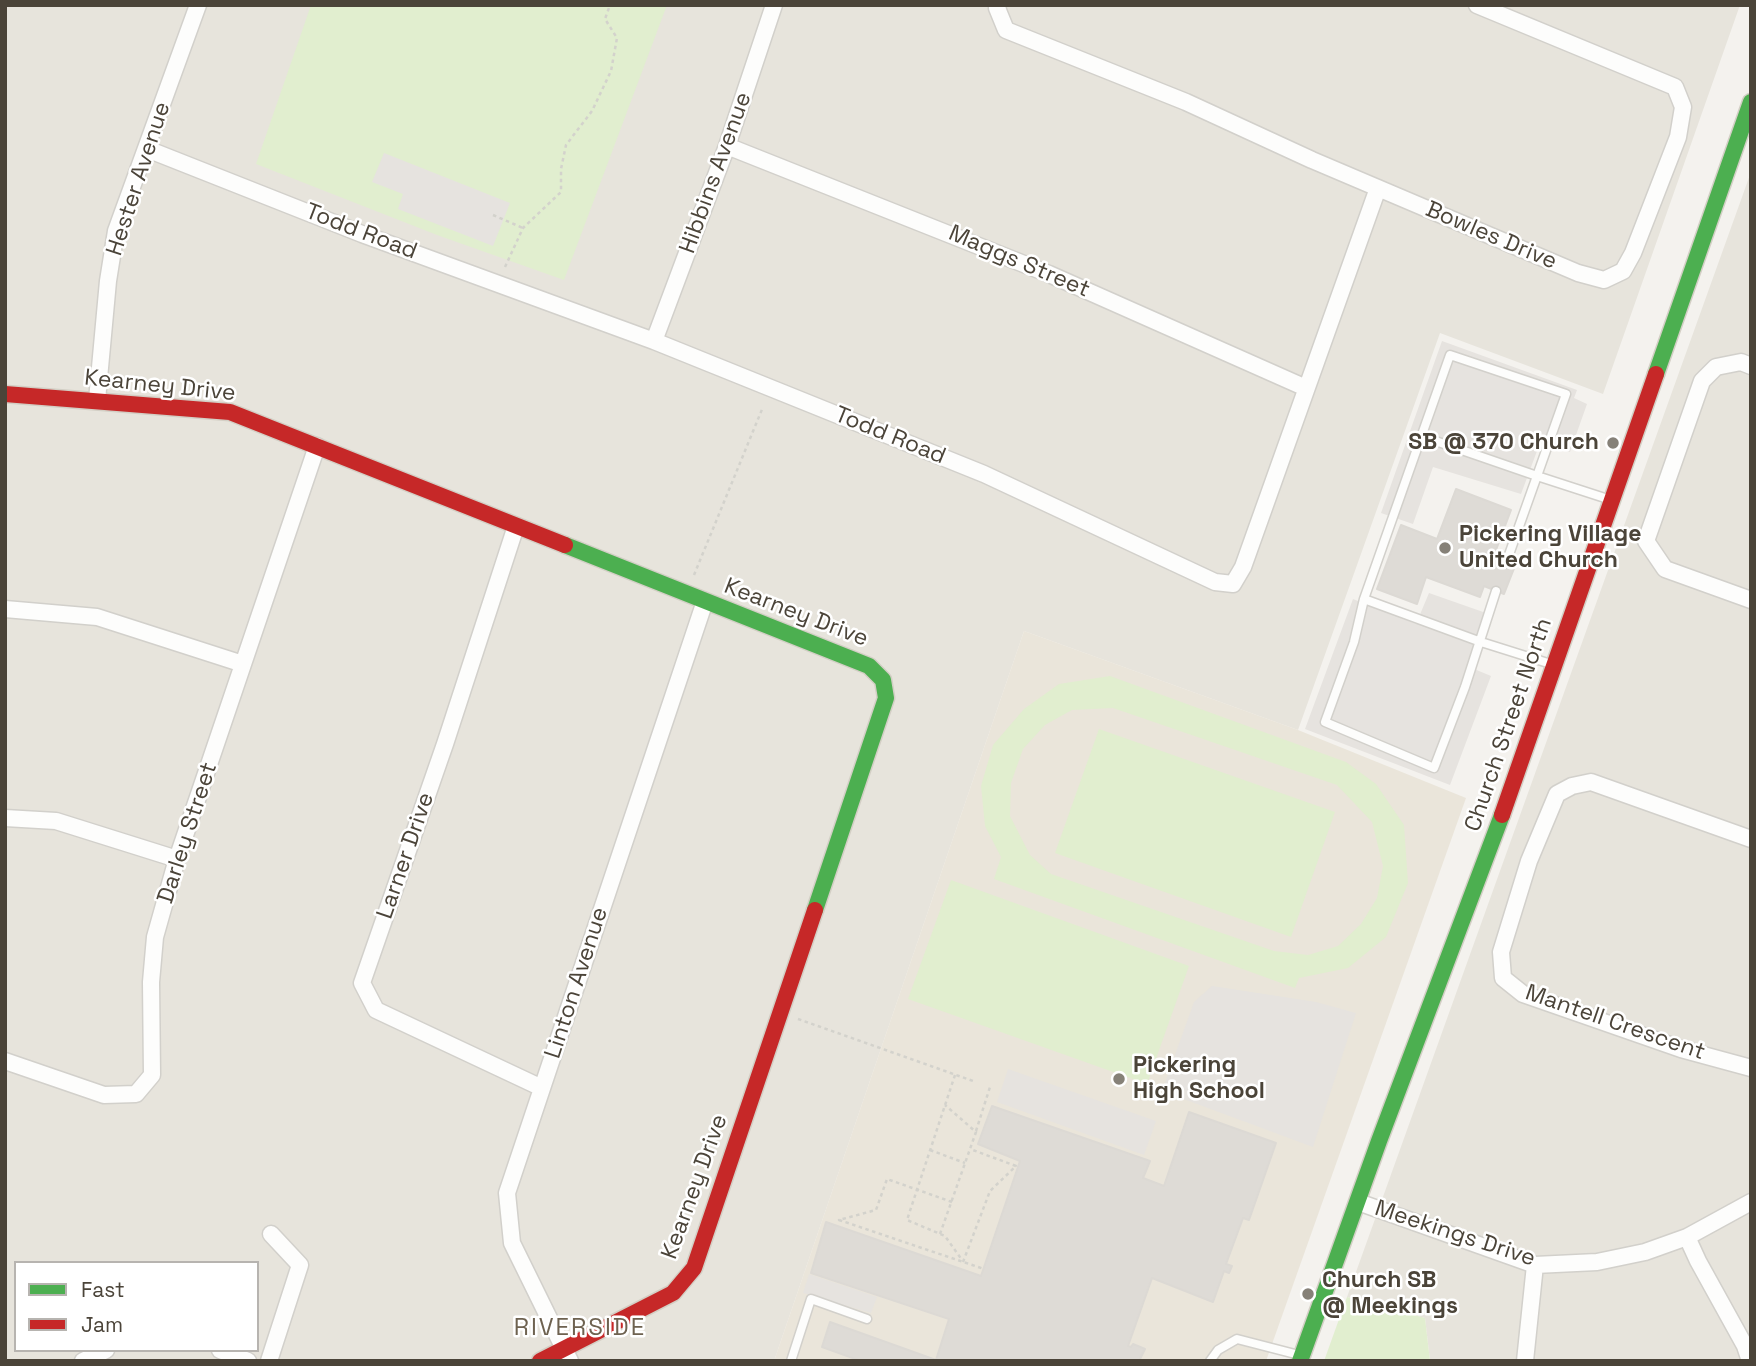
<!DOCTYPE html>
<html>
<head>
<meta charset="utf-8">
<style>
  body { margin:0 }
  #map { position:relative; width:1756px; height:1366px; overflow:hidden; background:#f4f2ee; font-family:"Space Grotesk",sans-serif }
  canvas { display:block }
  .frame { position:absolute; inset:0; border:7px solid #4b4439; pointer-events:none }
  .legend { position:absolute; left:14px; top:1261px; width:245px; height:91px; box-sizing:border-box; background:#fff; border:2px solid #b7b4b0; margin:0; padding:9px 12px; list-style:none; font-size:21px; color:#4b4439 }
  .legend li { display:flex; align-items:center; gap:14px; height:35px }
  .legend b { width:35px; border:2px solid #b7b4b0 }
</style>
</head>
<body>
<div id="map">
<canvas width="1756" height="1366"></canvas>
<div class="frame"></div>
<ul class="legend">
<li><b style="height:9px;background:#4caf50"></b>Fast</li>
<li><b style="height:9px;background:#c62828"></b>Jam</li>
</ul>
</div>
<script>
const ctx = document.querySelector('canvas').getContext('2d');
ctx.lineJoin = 'round';
function fill(path, color) { ctx.fillStyle = color; ctx.fill(path, 'evenodd'); }
const toPath = rows => new Path2D(rows.map(r => 'M' + r).join(''));
function stroke(path, color, width, dash) { ctx.strokeStyle = color; ctx.lineWidth = width; ctx.lineCap = dash ? 'butt' : 'round'; ctx.setLineDash(dash || []); ctx.stroke(path); }
function drawText(font, color, halo, rows, align = 'center') {
  ctx.font = font + ' "Space Grotesk",sans-serif'; ctx.lineWidth = 5; ctx.setLineDash([]); ctx.textBaseline = 'middle'; ctx.strokeStyle = halo; ctx.fillStyle = color; for (const [text, x, y, turn = 0] of rows) {
    ctx.save(); ctx.translate(x, y); ctx.rotate((+turn || 0) * Math.PI / 180); ctx.textAlign = isNaN(turn) ? turn : align; if (halo) ctx.strokeText(text, 0, 0); ctx.fillText(text, 0, 0); ctx.restore();
  }
}
fill(toPath([
  [5,5,1740,5,1603,394,1440,333,1298,730,1024,631,774,1361,5,1361],
  [16,1263,257,1263,257,1350,16,1350],
  [1751,172,1751,1361,1430,1361,1425,1318,1347,1297]
]), '#e7e4dc');
fill(toPath([
  [1024,631,1298,730,1466,798,1266,1361,774,1361]
]), '#eae5da');
fill(toPath([
  [311,5,667,5,564,280,437,235,256,164],
  [1110,676,1346,762,1376,784,1404,825,1408,883,1386,937,1348,968,1299,978,1295,988,994,879,1001,857,985,826,981,786,993,745,1024,709,1059,684],
  [1113,708,1337,785,1372,822,1383,866,1377,898,1361,924,1338,946,1308,955,1274,951,1051,874,1030,855,1010,816,1011,783,1023,749,1045,725,1072,710],
  [1099,729,1335,812,1291,937,1055,853],
  [951,880,1189,966,1147,1084,908,999],
  [1347,1297,1425,1318,1430,1361,1324,1361]
]), '#e1eecf');
fill(toPath([
  [384,153,510,203,493,246,398,209,403,194,372,182],
  [1442,341,1577,390,1574,398,1587,404,1570,452,1540,443,1521,494,1433,467,1413,524,1381,513],
  [1429,593,1486,613,1467,666,1491,676,1450,785,1305,729,1353,599,1416,624],
  [1212,986,1316,1002,1356,1013,1313,1147,1162,1091,1194,1002],
  [1008,1069,1156,1121,1144,1155,997,1102],
  [809,1274,877,1297,871,1313,803,1293]
]), '#e6e3df');
const building = toPath([
  [1456,489,1511,510,1493,558,1515,566,1504,594,1484,586,1480,597,1426,577,1417,604,1377,589,1401,525,1437,539,1456,489],
  [992,1106,1150,1161,1143,1178,1164,1186,1189,1112,1276,1143,1249,1220,1243,1218,1226,1264,1232,1266,1229,1273,1224,1271,1213,1302,1152,1278,1128,1346,1131,1347,1133,1344,1145,1349,1139,1361,861,1361,822,1347,830,1322,936,1360,949,1319,811,1273,826,1222,981,1276,1020,1161,978,1144,992,1106]
]);
fill(building, '#dedbd6');
stroke(building, '#dcd9d4', 2);
const lane = toPath([
  [1421,436,1537,476,1506,563],
  [1364,599,1354,642,1325,722,1434,768,1465,687,1496,591],
  [1551,664,1481,642,1364,599,1450,355,1566,394,1537,476,1611,500],
  [791,1361,811,1299,867,1319],
  [1210,1361,1218,1350,1237,1339,1299,1355]
]);
const street = toPath([
  [998,5,997,8,1006,30,1186,102,1312,160,1578,273,1604,280,1623,271,1633,253,1678,137,1683,107,1675,87,1477,5],
  [727,146,1049,274,1306,388],
  [147,149,362,234,654,341,984,474,1215,582,1233,584,1243,567,1378,188],
  [654,341,727,146,774,5],
  [1751,366,1741,362,1716,367,1702,381,1646,541,1665,569,1751,600],
  [97,400,108,281,116,231,198,5],
  [516,526,445,744,362,983,376,1010,542,1088],
  [5,609,97,617,243,664],
  [5,818,56,821,177,859],
  [1751,839,1591,782,1572,786,1557,794,1529,861,1501,952,1503,978,1523,994,1681,1049,1751,1068],
  [5,1061,104,1095,136,1094,152,1075,151,982,155,937,177,859,317,446],
  [1358,1202,1535,1265,1597,1262,1645,1252,1687,1237,1751,1202],
  [1687,1237,1698,1261,1745,1346,1750,1361],
  [220,1350,248,1361],
  [83,1361,106,1350],
  [269,1361,300,1265,271,1234],
  [570,1361,512,1243,507,1193,705,601],
  [1525,1361,1535,1265]
]);
const fast = toPath([
  [1656,374,1751,102],
  [565,545,869,666,883,680,886,698,815,910],
  [1300,1361,1379,1141,1502,815]
]);
const jam = toPath([
  [5,394,230,412,565,545],
  [1502,815,1656,374],
  [540,1361,673,1293,694,1268,815,910]
]);
stroke(lane, '#d2d0cb', 11);
stroke(street, '#d2d0cb', 19);
stroke(fast, '#d3cfc5', 19);
stroke(jam, '#d3cfc5', 19);
stroke(toPath([
  [493,215,523,228],
  [505,267,523,228,561,192,561,169,566,145,592,111,611,71,617,38,605,19,610,5],
  [694,575,763,407],
  [798,1019,976,1082],
  [955,1075,907,1220,945,1236,962,1260],
  [976,1131,990,1087],
  [930,1150,965,1163],
  [952,1202,887,1179,876,1210,839,1220,984,1269],
  [940,1234,976,1132,945,1105],
  [963,1262,990,1191,1016,1166,970,1149]
]), '#d3d2cc', 2.5, [3.5, 3.5]);
stroke(lane, '#fdfdfc', 8);
stroke(street, '#fdfdfc', 16);
stroke(fast, '#4caf50', 16);
stroke(jam, '#c62828', 16);
for (const [x, y, r, color] of [
  [1613,443,7,"#868178"],
  [1445,548,7,"#868178"],
  [1119,1079,7,"#868178"],
  [1308,1294,7,"#868178"]
]) { const dot = new Path2D(); dot.arc(x, y, r, 0, 2 * Math.PI); ctx.fillStyle = color; ctx.fill(dot); stroke(dot, '#fff', 2.5); }
drawText('23px', '#4b4439', '#fff', [
  ["Hibbins Avenue",716,173,-70],
  ["Hester Avenue",139,179,-72],
  ["Todd Road",361,232,21],
  ["Bowles Drive",1491,236,23],
  ["Maggs Street",1019,262,23],
  ["Kearney Drive",160,386,6],
  ["Todd Road",890,436,22],
  ["Kearney Drive",796,613,21],
  ["Church Street North",1509,725,-71],
  ["Darley Street",188,833,-72],
  ["Larner Drive",406,856,-71],
  ["Linton Avenue",577,983,-72],
  ["Mantell Crescent",1615,1023,19],
  ["Kearney Drive",695,1187,-70],
  ["Meekings Drive",1455,1234,18]
]);
drawText('bold 23px', '#4b4439', '#fff', [
  ["SB @ 370 Church",1599,443,"right"],
  ["Pickering Village",1459,535],
  ["United Church",1459,561],
  ["Pickering",1133,1066],
  ["High School",1133,1092],
  ["Church SB",1322,1281],
  ["@ Meekings",1322,1307]
], 'left');
ctx.letterSpacing = '2px';
drawText('24px', '#6e6250', '#fff', [
  ["RIVERSIDE",580,1328]
]);
ctx.letterSpacing = '0px';
</script>
</body>
</html>
